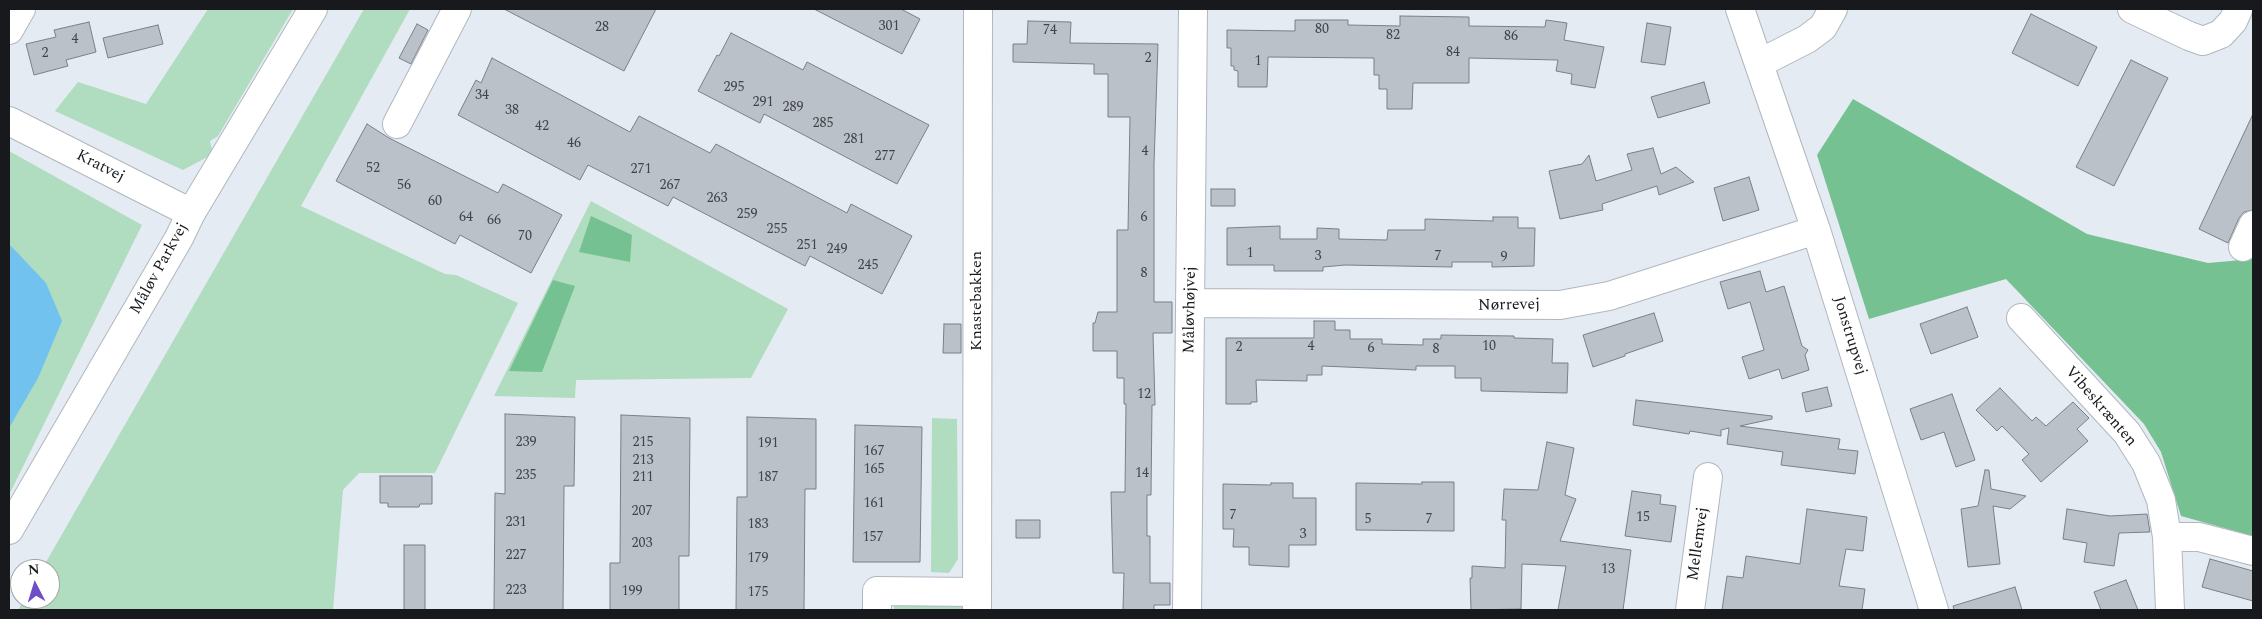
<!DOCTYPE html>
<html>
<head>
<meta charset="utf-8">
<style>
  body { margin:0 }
  #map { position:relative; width:2262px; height:619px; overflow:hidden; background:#e4ebf3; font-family:Spectral,serif }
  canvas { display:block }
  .frame { position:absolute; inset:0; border:10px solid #17191c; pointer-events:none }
  .north { position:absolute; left:10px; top:559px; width:50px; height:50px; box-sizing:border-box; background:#fff; border:1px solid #a2a3a4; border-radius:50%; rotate:355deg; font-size:14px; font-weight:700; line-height:20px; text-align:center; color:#17191c }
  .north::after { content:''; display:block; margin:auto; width:18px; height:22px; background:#6f4fc8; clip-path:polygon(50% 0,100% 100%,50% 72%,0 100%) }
</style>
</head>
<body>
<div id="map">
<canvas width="2262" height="619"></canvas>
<div class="frame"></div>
<div class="north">N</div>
</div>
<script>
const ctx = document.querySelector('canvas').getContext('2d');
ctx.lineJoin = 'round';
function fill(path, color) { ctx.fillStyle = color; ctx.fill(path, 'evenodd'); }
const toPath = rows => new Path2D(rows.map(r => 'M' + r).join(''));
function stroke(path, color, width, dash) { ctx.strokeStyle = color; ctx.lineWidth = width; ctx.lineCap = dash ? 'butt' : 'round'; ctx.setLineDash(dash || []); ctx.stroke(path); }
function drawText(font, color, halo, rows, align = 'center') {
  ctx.font = font + ' Spectral,serif'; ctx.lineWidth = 4; ctx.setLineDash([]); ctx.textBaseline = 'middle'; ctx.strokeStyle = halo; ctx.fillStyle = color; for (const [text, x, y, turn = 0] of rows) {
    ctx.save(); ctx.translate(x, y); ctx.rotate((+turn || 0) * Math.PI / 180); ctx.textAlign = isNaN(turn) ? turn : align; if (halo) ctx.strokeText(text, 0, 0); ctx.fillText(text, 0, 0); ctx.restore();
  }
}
fill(toPath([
  [208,9,293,9,218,136,210,141,213,154,183,170,55,111,78,82,146,104],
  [364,9,410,9,301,206,445,274,456,275,518,303,435,473,359,473,343,490,333,610,18,610,24,599,50,599,50,569,42,569],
  [9,151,142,225,9,495],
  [591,201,788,309,751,378,576,380,575,398,494,396],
  [932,418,957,419,958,559,949,573,931,572],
  [967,602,967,610,894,610,894,605]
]), '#b0dcbf');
fill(toPath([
  [1853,99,2087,234,2208,263,2253,259,2253,536,2181,516,2161,452,2144,424,2006,279,1869,319,1817,155],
  [591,216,632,235,630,262,579,252],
  [553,280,575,286,542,372,509,371]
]), '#75c192');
fill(toPath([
  [9,245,12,247,46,283,62,321,38,378,9,428]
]), '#71c2ef');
const building = toPath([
  [504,9,656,9,624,71,504,9],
  [814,9,901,9,920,19,902,54,814,9],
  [2031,14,2097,47,2078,86,2012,53,2031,14],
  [1400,16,1469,17,1469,26,1545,27,1546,20,1567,23,1564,40,1604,47,1595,88,1571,84,1572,74,1556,71,1558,60,1469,58,1469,83,1413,83,1412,109,1387,109,1387,89,1379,89,1379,75,1374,75,1374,58,1268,57,1267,87,1238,87,1238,71,1234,70,1234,66,1231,66,1231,48,1227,48,1227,30,1295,31,1295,20,1348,20,1348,25,1400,26,1400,16],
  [1028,21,1071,22,1070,43,1158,44,1154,164,1154,302,1172,302,1172,333,1153,333,1155,405,1152,405,1151,495,1147,495,1147,536,1150,536,1150,583,1170,583,1170,605,1154,605,1154,610,1123,610,1124,573,1113,573,1111,492,1125,492,1126,404,1124,404,1124,378,1117,378,1117,351,1093,351,1093,323,1095,323,1098,312,1117,312,1117,230,1128,230,1130,117,1108,117,1108,74,1094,74,1094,64,1013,62,1013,44,1027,44,1028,21],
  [89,22,96,52,66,60,68,66,34,75,26,44,56,37,54,30,89,22],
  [1647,23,1671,27,1665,65,1641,62,1647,23],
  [417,24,428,30,411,64,399,58,417,24],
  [158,25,163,44,108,58,103,38,158,25],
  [731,33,803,70,807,62,929,125,897,184,764,114,760,123,698,91,717,55,719,56,731,33],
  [492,58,630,132,639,116,710,153,716,144,847,213,851,204,912,236,882,294,810,256,805,266,673,197,668,206,588,165,580,180,458,115,476,80,481,83,492,58],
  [2131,60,2168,78,2114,186,2076,167,2131,60],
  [1704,82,1710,103,1658,118,1651,97,1704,82],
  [2253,114,2253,210,2244,212,2239,218,2228,243,2199,229,2253,114],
  [367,124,389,138,498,193,503,184,562,215,531,273,460,235,455,244,336,181,367,124],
  [1653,148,1661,174,1676,167,1694,182,1659,195,1657,186,1602,204,1603,210,1560,219,1549,171,1582,164,1589,155,1596,181,1632,170,1627,154,1653,148],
  [1749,177,1759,210,1723,221,1714,188,1749,177],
  [1211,189,1235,189,1235,206,1211,206,1211,189],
  [1493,217,1518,217,1518,228,1535,228,1534,266,1492,267,1492,262,1452,262,1452,267,1345,265,1323,267,1323,271,1274,271,1274,265,1227,265,1227,228,1280,226,1280,239,1317,239,1317,228,1339,229,1339,239,1387,240,1388,230,1425,230,1425,219,1493,221,1493,217],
  [1760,271,1766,292,1784,286,1802,346,1808,350,1805,355,1809,370,1782,379,1779,369,1749,379,1742,357,1764,350,1750,302,1728,309,1720,282,1760,271],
  [1967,307,1978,337,1931,354,1920,324,1967,307],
  [1654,313,1663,341,1625,354,1625,356,1593,367,1583,335,1654,313],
  [1314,321,1335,321,1335,330,1350,330,1350,339,1382,339,1382,344,1423,345,1423,339,1441,339,1441,335,1514,336,1514,338,1553,339,1552,363,1568,363,1567,393,1481,391,1481,378,1455,378,1455,366,1416,366,1416,370,1322,366,1322,375,1307,375,1307,381,1256,380,1257,402,1251,402,1251,404,1226,404,1226,338,1314,338,1314,321],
  [944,324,961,324,961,353,943,353,944,324],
  [1827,387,1832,406,1806,412,1802,393,1827,387],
  [2000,388,2032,421,2036,417,2046,426,2073,402,2089,418,2077,429,2088,441,2041,482,2022,460,2029,454,2002,426,1997,431,1976,410,2000,388],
  [1952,394,1975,460,1956,467,1944,432,1921,440,1910,409,1952,394],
  [1636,400,1772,416,1772,419,1740,426,1840,439,1838,449,1858,451,1855,474,1781,465,1783,452,1727,444,1729,428,1721,430,1721,436,1690,431,1689,434,1633,425,1636,400],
  [505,414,575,417,574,486,564,486,563,610,494,610,495,493,505,494,505,414],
  [621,415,690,418,689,556,679,556,679,610,610,610,610,563,620,563,621,415],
  [747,417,816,419,816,489,805,489,804,610,736,610,737,497,747,497,747,417],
  [855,425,922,427,920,562,853,562,855,425],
  [1547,442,1574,448,1565,495,1576,499,1560,541,1631,550,1623,610,1558,610,1566,566,1522,564,1521,609,1471,610,1470,578,1472,578,1472,566,1505,568,1506,520,1502,520,1504,489,1538,490,1547,442],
  [1985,470,1989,470,1991,489,2026,496,2010,509,1993,506,2000,564,1968,567,1961,509,1978,506,1985,470],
  [380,476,432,476,432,504,420,504,419,507,388,507,388,503,380,503,380,476],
  [1422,482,1454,482,1454,531,1356,530,1356,483,1422,484,1422,482],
  [1271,483,1293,483,1293,498,1316,498,1316,545,1289,545,1289,567,1249,565,1249,547,1233,547,1234,529,1223,529,1223,484,1271,485,1271,483],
  [1632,491,1661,495,1660,504,1676,506,1671,542,1625,536,1632,491],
  [1807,509,1867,517,1863,551,1846,549,1839,586,1865,589,1862,610,1722,610,1727,576,1743,578,1746,556,1800,564,1807,509],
  [2067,509,2110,516,2147,514,2150,532,2119,533,2114,566,2084,562,2087,543,2063,539,2067,509],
  [1016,520,1040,520,1040,538,1016,538,1016,520],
  [404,545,425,545,425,610,404,610,404,545],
  [2210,559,2253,571,2253,601,2202,587,2210,559],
  [2126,580,2138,610,2101,610,2094,592,2126,580],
  [2015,587,2022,610,1954,610,1953,606,2015,587]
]);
fill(building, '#bac1c9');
stroke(building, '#798086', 1);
const minor = toPath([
  [1740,9,1816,230,1934,610],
  [2132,9,2189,36,2203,41,2221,34,2233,21,2238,10],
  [9,30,21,9],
  [1760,63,1807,39,1823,27,1833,9],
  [9,121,191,213],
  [397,124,457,9],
  [2243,247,2253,225],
  [1191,303,1560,305,1609,296,1816,230],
  [2021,318,2127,433,2146,463,2161,500,2167,537,2170,610],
  [9,530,179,238,191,213,313,9],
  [2167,537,2199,537,2253,551],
  [877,610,877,591,977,592],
  [977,610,978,9],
  [1187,610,1193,9],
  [1690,610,1708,477]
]);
stroke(minor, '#b0b7be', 30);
stroke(minor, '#fff', 28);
drawText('14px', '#404347', null, [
  ["301",889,27],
  ["28",602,28],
  ["80",1322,30],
  ["74",1050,31],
  ["82",1393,36],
  ["86",1511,37],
  ["4",75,40],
  ["84",1453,53],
  ["2",45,54],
  ["2",1148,59],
  ["1",1258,62],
  ["295",734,88],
  ["34",482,96],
  ["291",763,103],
  ["289",793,108],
  ["38",512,111],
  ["285",823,124],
  ["42",542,127],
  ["281",854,140],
  ["46",574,144],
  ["4",1145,152],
  ["277",885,157],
  ["52",373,169],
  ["271",641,170],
  ["56",404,186],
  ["267",670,186],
  ["263",717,199],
  ["60",435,202],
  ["259",747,215],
  ["64",466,218],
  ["6",1144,218],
  ["66",494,221],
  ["255",777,230],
  ["70",525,237],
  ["251",807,246],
  ["249",837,250],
  ["1",1250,254],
  ["3",1318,257],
  ["7",1438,257],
  ["9",1504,258],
  ["245",868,266],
  ["8",1144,274],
  ["4",1311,347],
  ["10",1489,347],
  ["2",1239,348],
  ["6",1371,349],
  ["8",1436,350],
  ["12",1144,395],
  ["239",526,443],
  ["215",643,443],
  ["191",768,444],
  ["167",874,452],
  ["213",643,461],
  ["165",874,470],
  ["14",1142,474],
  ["235",526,476],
  ["211",643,478],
  ["187",768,478],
  ["161",874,504],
  ["207",642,512],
  ["7",1233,516],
  ["15",1643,518],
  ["5",1368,520],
  ["7",1429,520],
  ["231",516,523],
  ["183",758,525],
  ["3",1303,535],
  ["157",873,538],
  ["203",642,544],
  ["227",516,556],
  ["179",758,559],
  ["13",1608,570],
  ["223",516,591],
  ["199",632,592],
  ["175",758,593]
]);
drawText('16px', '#17191c', '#fff', [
  ["Kratvej",100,167,27],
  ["Måløv Parkvej",160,269,-61],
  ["Knastebakken",978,301,-90],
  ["Nørrevej",1509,306,-1],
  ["Måløvhøjvej",1191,310,-89],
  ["Jonstrupvej",1849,336,73],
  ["Vibeskrænten",2100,407,49],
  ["Mellemvej",1699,544,-82]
]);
</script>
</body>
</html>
